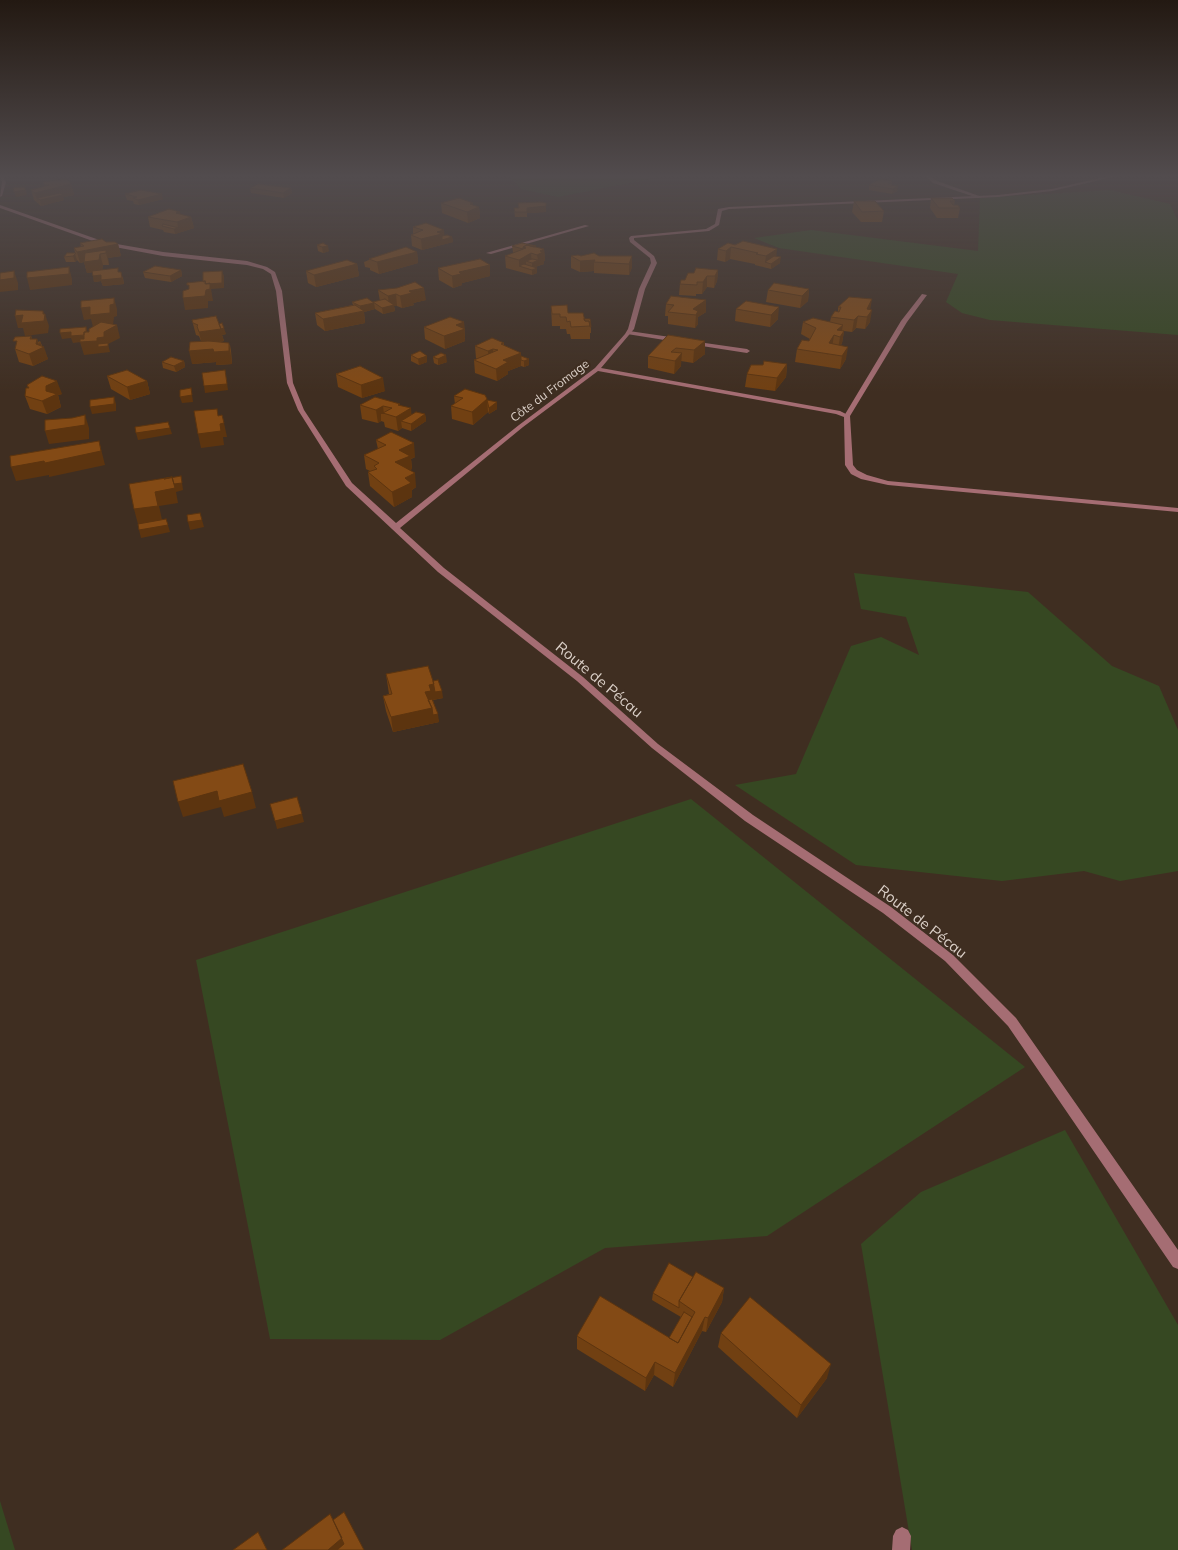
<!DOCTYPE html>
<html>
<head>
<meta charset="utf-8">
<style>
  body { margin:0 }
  canvas { display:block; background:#3f2e21 }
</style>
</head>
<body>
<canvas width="1178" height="1550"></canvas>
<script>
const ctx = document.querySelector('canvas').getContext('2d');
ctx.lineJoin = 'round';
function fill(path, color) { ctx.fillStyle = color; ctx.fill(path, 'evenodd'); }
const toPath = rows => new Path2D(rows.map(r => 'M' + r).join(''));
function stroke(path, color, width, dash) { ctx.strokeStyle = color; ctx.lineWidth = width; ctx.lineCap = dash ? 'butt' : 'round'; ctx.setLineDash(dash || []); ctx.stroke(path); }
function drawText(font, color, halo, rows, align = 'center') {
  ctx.font = font + ' Mulish,sans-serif'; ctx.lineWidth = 4; ctx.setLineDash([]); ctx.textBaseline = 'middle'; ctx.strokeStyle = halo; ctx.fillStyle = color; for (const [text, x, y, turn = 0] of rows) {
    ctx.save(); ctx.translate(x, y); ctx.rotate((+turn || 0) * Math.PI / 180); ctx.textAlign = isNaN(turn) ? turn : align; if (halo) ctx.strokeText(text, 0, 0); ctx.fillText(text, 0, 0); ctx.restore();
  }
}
fill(toPath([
  [509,175,670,175,558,197,521,189],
  [1110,190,1170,204,1178,221,1178,335,990,320,962,313,946,302,958,274,779,248,754,238,811,230,978,251,980,198],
  [854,573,1028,592,1112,666,1159,686,1178,730,1178,871,1120,881,1084,871,1002,881,856,865,735,785,796,774,851,646,881,637,919,655,906,617,861,609],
  [691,799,1025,1067,767,1236,605,1248,440,1340,270,1339,196,960],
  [1065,1130,1178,1325,1178,1550,912,1550,861,1244,921,1192],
  [0,1501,15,1550,0,1550]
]), '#364822');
fill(toPath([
  [924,175,929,175,937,181,982,197,978,198,933,183,924,175],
  [585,225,589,226,491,254,486,253,585,225],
  [922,294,927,295,907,322,850,416,845,417,844,416,901,321,922,294],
  [629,331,677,338,680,340,677,342,627,334,626,333,629,331],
  [691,341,747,349,750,351,747,353,689,344,689,342,691,341]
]), '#a56d73');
fill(toPath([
  [0,175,2,175,6,182,2,196,0,197,2,182,0,175],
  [1113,175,1122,175,1052,191,998,197,729,209,722,211,719,225,709,231,634,238,634,240,654,256,657,263,645,289,634,329,601,368,840,411,850,416,853,465,857,470,867,475,888,481,1178,508,1178,512,888,485,861,479,851,474,845,465,844,417,836,414,598,371,523,427,400,528,444,568,583,677,658,744,753,815,891,907,953,955,1016,1018,1178,1250,1178,1269,1173,1267,1008,1026,945,961,883,913,745,821,652,748,577,681,438,572,346,486,298,410,287,383,276,291,271,274,263,269,247,265,163,256,104,245,0,208,0,205,105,242,163,252,247,261,267,267,275,272,282,291,293,383,304,410,352,483,396,523,519,425,595,368,625,334,628,329,639,289,651,263,650,258,630,242,629,238,631,236,706,229,715,224,718,209,729,207,998,195,1052,189,1113,175],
  [902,1527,908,1530,911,1536,910,1550,892,1550,893,1536,896,1530,902,1527]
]), '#a56d73');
fill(toPath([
  [892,181,892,185,897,191,892,194,869,190,869,185],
  [43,182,71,184,74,195,63,197,64,200,41,206,34,200,31,190,44,186],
  [250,188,291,188,292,193,284,198,251,193],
  [125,194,163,199,139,205,134,204,133,201,127,200],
  [931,198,955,201,954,205,960,208,958,218,937,218,930,208],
  [854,201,884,211,882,222,861,222,852,212],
  [441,203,473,203,473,205,479,207,480,218,468,223,442,213],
  [518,203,546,212,527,213,527,217,515,217,514,208,518,208],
  [180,214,191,217,194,228,175,234,164,232,163,230,150,227,148,217],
  [413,227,452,237,453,242,422,250,412,246,411,235,413,234],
  [106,242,118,244,121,256,108,258,109,265,103,265,102,270,119,272,123,278,124,284,103,286,101,281,94,282,93,272,87,273,84,262,80,263,77,260,75,262,66,262,64,257,75,253,74,248,81,247,80,243],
  [323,243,329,251,323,253,318,251,317,245],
  [728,243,776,256,780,263,771,269,755,265,755,264,730,259,725,262,717,260,718,249],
  [512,246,536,247,544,249,545,261,544,261,544,264,535,267,537,273,532,275,506,268,505,256,514,253,513,252],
  [417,252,418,263,379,274,370,270,370,268,365,267,364,262,369,260,369,259],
  [571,256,632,256,632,267,629,275,594,273,594,271,580,272,571,268],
  [357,264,359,276,316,287,308,283,306,271],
  [438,268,490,276,462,283,462,285,453,288,439,280],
  [181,270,182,276,171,282,145,278,143,272],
  [718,270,717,281,714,288,707,287,702,294,696,294,696,296,679,295,680,284,694,273],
  [809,289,808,301,800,308,766,302,768,290],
  [378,290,426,300,413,303,414,305,402,308,397,306,394,306,395,311,383,314,375,309,364,312,365,323,325,331,317,325,315,313,353,305,352,302,373,302,380,301],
  [746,301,778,319,770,327,735,321,736,309],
  [666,304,706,312,698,317,698,324,695,328,668,324,668,316,665,316],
  [551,306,568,313,584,319,591,327,591,333,590,333,590,339,571,339,570,334,567,334,566,329,560,329,560,326,552,326],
  [838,307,870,309,870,322,865,329,856,328,852,332,844,331,842,343,841,345,846,359,840,369,795,362,797,349,809,341,810,339,801,334,803,322,830,322,831,317,838,312],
  [192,320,219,324,226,334,222,335,224,341,219,342,230,345,231,351,232,364,216,365,216,362,192,364,201,341,199,336,196,335],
  [464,322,465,341,445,349,425,339,424,327],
  [668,335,705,341,705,354,693,363,681,361,681,366,674,374,648,368,648,356],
  [31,336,32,339,37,339,38,342,40,341,48,359,33,366,19,362,15,349],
  [504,343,504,346,521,353,521,356,529,365,524,367,521,366,508,371,508,374,497,381,475,373,474,360,477,359,476,358,475,346],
  [411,355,427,362,419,365,411,361],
  [433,357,447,362,438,365,434,363],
  [184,361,185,367,176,372,163,368,162,362],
  [787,364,786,377,775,391,745,387,747,374,763,365],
  [336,374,385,391,362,398,338,387],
  [107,376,147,381,150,394,130,400,111,389],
  [27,385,62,394,58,395,61,407,47,414,30,409,25,396,28,388],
  [454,396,487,400,497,409,489,414,488,411,488,412,473,425,452,419,451,406,455,404],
  [360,405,400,405,412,415,425,414,426,421,411,431,402,428,398,431,385,427,384,422,381,421,378,423,362,419],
  [376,440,415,457,411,459,412,469,409,470,416,487,412,490,412,497,394,507,370,486,368,472,370,471,366,469,364,455,378,449],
  [386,674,433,681,443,698,433,700,439,722,393,732,386,711,383,696,389,694],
  [693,1277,724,1288,722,1302,706,1332,702,1331,673,1387,654,1375,645,1391,577,1349,577,1336,669,1338,681,1317,652,1300,653,1293],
  [721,1333,827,1378,797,1418,718,1347]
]), '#714012');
fill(toPath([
  [71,184,74,195,63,197,64,200,41,206,40,200,37,198,38,203,35,193],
  [898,186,897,191,892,194,893,189],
  [291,188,292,193,284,198,283,193],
  [26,190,27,195,16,197,14,192],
  [162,194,163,199,139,205,138,200],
  [473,203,474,210,479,207,480,218,468,223,467,212,470,204],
  [546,206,546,212,527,213,527,208],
  [180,212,182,220,191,217,194,228,175,234,174,229,178,228,176,213],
  [444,230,445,239,452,237,453,242,422,250,421,239,437,232],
  [118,244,121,256,108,258,109,265,106,253,100,254,103,265,102,271,87,273,84,262,80,263,77,252],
  [328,246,329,251,323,253,322,247],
  [536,246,536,252,531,254,532,263,526,261,526,267,519,266,519,272,519,260],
  [731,247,730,259,725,262,726,251],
  [544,249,545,261,544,261,544,264,532,268,532,263,538,260,537,255,540,251],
  [777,249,776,261,765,262,766,256],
  [417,252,418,263,379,274,377,262],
  [75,254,77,260,75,262,73,256],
  [632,256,632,267,629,275,629,264],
  [781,257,780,263,771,269,771,264],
  [595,260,594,262,594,271,580,272,580,261],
  [357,264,359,276,316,287,314,275],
  [490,265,490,276,462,283,462,285,453,288,452,276,459,272],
  [69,267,72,279,72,285,30,290,27,278],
  [537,268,537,273,532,275,532,270],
  [181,270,182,276,171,282,170,276],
  [718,270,717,281,714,288,715,276],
  [14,271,18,283,18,290,0,292,0,280],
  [222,271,224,276,224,288,211,289,213,301,208,301,208,308,185,310,183,298,206,290,210,284],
  [121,272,124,284,103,286,101,281,94,282,93,276],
  [707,276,707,287,702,294,703,282],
  [424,288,426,300,413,303,414,305,402,308,400,296,409,291],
  [809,289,808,301,800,308,802,296],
  [396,294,397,306,394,306,395,311,383,314,382,308,389,306,388,296],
  [114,298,117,309,117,316,114,317,113,325,93,327,91,319,84,320,81,308],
  [872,299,870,311,872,310,870,322,865,329,867,317,867,309],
  [706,300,706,312,698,317,698,324,695,328,696,315,693,309],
  [374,303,375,309,364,312,365,323,325,331,323,319,360,312,360,306],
  [779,307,778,319,770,327,771,315],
  [43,311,45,317,45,314,49,326,48,333,25,336,23,328,18,328,15,316,43,314],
  [858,316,856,328,852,332,854,320],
  [464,322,465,341,445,349,444,336,456,325],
  [117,325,120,338,108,344,110,352,84,355,80,342,97,338,104,332],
  [843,325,841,335,844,331,842,343,838,349,840,337,837,330],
  [86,327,88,333,88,341,73,343,71,338,62,339,60,333],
  [224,328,226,334,222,335,224,341,202,345,199,332],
  [834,335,832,348,827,355,829,343],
  [31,336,34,345,36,344,37,339,39,345,40,341,42,348,44,347,48,359,33,366,29,354],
  [705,341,705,354,693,363,694,350],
  [229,343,231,356,232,364,216,365,216,362,192,364,189,351],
  [848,347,846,359,840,369,842,356],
  [493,349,494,361,489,363,488,351],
  [521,353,521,366,508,371,508,374,497,381,496,369,503,360],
  [682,353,681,366,674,374,675,361],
  [446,355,447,362,438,365,438,359],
  [427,356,427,362,419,365,418,359],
  [529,359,529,365,524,367,524,361],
  [184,361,185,367,176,372,174,366],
  [787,364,786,377,775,391,777,378],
  [225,370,228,390,205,393,204,386],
  [383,378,385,391,362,398,361,385],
  [57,381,62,394,58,395,61,407,47,414,42,401,46,391,46,386],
  [147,381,150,394,130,400,127,387],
  [191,388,193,402,182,403,180,397],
  [114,397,116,404,116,411,92,414,90,407],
  [487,399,488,412,473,425,472,412],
  [497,402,497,409,489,414,489,408],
  [400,404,401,414,411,408,412,421,401,421,402,428,398,431,396,417,398,405],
  [383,406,384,414,381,414,381,421,378,423,376,410],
  [425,414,426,421,411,431,411,424],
  [85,415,89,428,89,439,49,444,45,431],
  [224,423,227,437,223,437,224,445,201,448,198,434,220,424],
  [170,428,172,434,138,440,136,433],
  [99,441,105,465,49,477,49,475,16,481,11,467],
  [414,443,415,457,411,459,412,469,396,476,395,462,399,450],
  [415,473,416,487,412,490,412,497,394,507,392,492,405,478],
  [181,476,183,490,176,492,178,503,159,506,162,520,138,524,134,509,155,492],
  [166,519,170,532,141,538,139,530],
  [202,520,204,527,190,530,188,522],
  [434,684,442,691,443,698,432,700,429,707,425,692,429,685],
  [432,708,438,714,439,722,393,732,391,717],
  [217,791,252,792,256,808,224,817,221,807,183,817,178,802],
  [302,814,304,822,277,829,275,821],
  [724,1288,722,1302,706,1332,708,1318],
  [705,1317,702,1331,673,1387,675,1373],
  [655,1362,654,1375,645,1391,646,1378],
  [831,1364,827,1378,797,1418,801,1405],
  [342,1538,347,1550,328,1550]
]), '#5c340f');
const building = toPath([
  [67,179,71,184,35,193,31,190,49,185,45,185,43,182,67,179],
  [880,179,892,181,888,183,892,184,891,185,898,186,893,189,869,185,880,179],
  [258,184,291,188,283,193,250,188,258,184],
  [24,187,26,190,14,192,13,188,24,187],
  [141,190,162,194,138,200,133,198,137,197,125,194,141,190],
  [60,193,63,195,40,200,37,198,60,193],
  [459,198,473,203,470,204,479,207,467,212,441,203,459,198],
  [931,198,952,198,955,201,950,201,953,205,958,205,960,208,939,208,931,198],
  [854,201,875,201,884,211,862,212,854,201],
  [540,202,546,203,546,206,527,208,527,212,515,212,514,208,519,208,518,203,540,202],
  [169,209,180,212,176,213,191,217,177,222,148,217,169,209],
  [426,223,444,230,437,232,442,234,421,239,411,235,423,230,413,227,426,223],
  [163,224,179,228,174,229,162,226,163,224],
  [447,235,452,237,442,240,442,236,447,235],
  [102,239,106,242,115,242,118,244,77,252,74,248,84,246,80,243,102,239],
  [743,241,777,249,766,256,756,254,758,253,731,247,726,251,718,249,728,243,735,245,743,241],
  [323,243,328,246,322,247,317,245,323,243],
  [522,243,536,246,534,247,527,245,523,247,523,249,512,246,522,243],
  [527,245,544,249,540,251,543,252,537,255,531,253,519,260,505,256,526,248,523,247,527,245],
  [406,247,417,252,377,262,369,259,406,247],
  [106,250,106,253,100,254,99,260,84,262,85,253,106,250],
  [67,253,76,253,73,256,64,257,67,253],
  [594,253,599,256,632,256,629,264,594,262,595,260,580,261,571,256,578,255,581,256,594,253],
  [774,256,781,257,771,264,765,262,774,256],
  [480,259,490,265,459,272,461,274,452,276,438,268,480,259],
  [532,259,538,260,532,263,526,261,532,259],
  [347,260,357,264,314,275,306,271,347,260],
  [524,264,537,268,532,270,519,266,524,264],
  [155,266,181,270,170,276,143,272,155,266],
  [69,267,69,274,27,278,27,272,69,267],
  [118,268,118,272,121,272,122,278,101,280,101,275,93,276,92,271,118,268],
  [696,268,718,270,715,276,707,276,703,282,697,282,697,285,680,284,681,280,685,280,688,273,694,273,696,268],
  [14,271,14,278,0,280,0,273,14,271],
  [222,271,222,283,206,284,205,281,203,282,203,272,222,271],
  [205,281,205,284,210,283,210,289,206,290,205,296,183,298,183,291,189,289,189,285,187,285,187,283,205,281],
  [415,282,424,288,409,291,412,293,400,296,396,294,388,296,378,290,397,288,415,282],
  [774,283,809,289,802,296,768,290,774,283],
  [671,296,706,300,693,309,698,311,696,315,668,312,674,305,666,304,671,296],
  [849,297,872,299,867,309,872,310,867,317,858,316,854,320,831,317,835,311,839,312,841,307,838,307,849,297],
  [114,298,114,304,110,305,110,313,90,315,90,307,81,308,81,301,114,298],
  [367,298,374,303,360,306,352,302,367,298],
  [385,299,394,305,382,308,373,302,385,299],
  [746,301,779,307,771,315,736,309,746,301],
  [355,305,364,311,323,319,315,313,355,305],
  [567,305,568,313,583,313,585,321,589,321,590,326,571,327,570,321,567,322,566,317,560,317,560,314,552,314,551,306,567,305],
  [16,310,43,311,43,314,45,314,44,321,21,323,23,315,15,316,16,310],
  [216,316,221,329,199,332,197,326,198,325,193,323,192,320,216,316],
  [450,317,464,322,456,325,465,329,444,336,424,327,450,317],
  [813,318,843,325,837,330,844,331,840,337,834,335,829,343,848,347,842,356,797,349,802,340,809,341,816,328,803,322,813,318],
  [584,319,590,319,591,327,590,327,589,321,585,321,584,319],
  [101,322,117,325,104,332,104,337,97,338,97,341,80,342,80,339,84,339,84,332,89,332,89,329,101,322],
  [222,323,224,328,221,329,219,324,222,323],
  [86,327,86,332,84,332,84,335,71,336,71,332,60,333,60,329,86,327],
  [668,335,705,341,694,350,676,348,671,352,682,353,675,361,648,356,668,335],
  [31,336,30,339,37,339,36,344,44,347,29,354,15,349,17,341,13,341,15,337,31,336],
  [492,338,504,343,501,344,521,353,503,360,508,362,496,369,474,360,498,350,493,349,488,351,475,346,492,338],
  [209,341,229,343,229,351,214,352,213,349,189,351,190,342,209,341],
  [108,343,108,346,98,347,98,344,108,343],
  [420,351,427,356,418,359,411,355,420,351],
  [441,353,446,355,438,359,433,357,441,353],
  [521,356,529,359,524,361,521,360,521,356],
  [171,357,184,361,174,366,162,362,171,357],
  [764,361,787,364,777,378,747,374,751,365,763,365,764,361],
  [360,366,383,378,361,385,336,374,360,366],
  [127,370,147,381,127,387,107,376,127,370],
  [225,370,227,384,204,386,202,373,225,370],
  [42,376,57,381,46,386,46,391,57,394,42,401,25,396,26,388,29,388,27,385,42,376],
  [191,388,192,395,180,397,180,390,191,388],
  [465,389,485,395,487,399,472,412,451,406,463,398,454,396,465,389],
  [114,397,114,404,90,407,90,400,114,397],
  [375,397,400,404,398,405,411,408,396,417,383,413,392,408,383,406,376,410,360,405,375,397],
  [487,400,497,402,489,408,487,400],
  [217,409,218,416,222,415,224,423,220,424,221,431,198,434,194,411,217,409],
  [416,412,425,414,411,424,401,421,416,412],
  [85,415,85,425,45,431,45,420,72,418,85,415],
  [168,422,170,428,136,433,135,427,168,422],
  [391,432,414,443,399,450,410,456,395,462,415,473,405,478,411,483,392,492,368,472,377,469,374,466,379,463,364,455,386,445,376,440,391,432],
  [99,441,101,451,45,463,44,461,11,467,10,456,99,441],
  [181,476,182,483,174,484,172,477,164,479,181,476],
  [172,477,175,488,155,492,158,506,134,509,129,484,172,477],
  [200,513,202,520,188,522,187,515,200,513],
  [166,519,168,525,139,530,138,524,166,519],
  [428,666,434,684,429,685,431,691,425,692,432,708,391,717,383,696,392,694,386,674,428,666],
  [438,680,442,691,435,692,433,681,438,680],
  [432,699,438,714,433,715,432,708,428,700,432,699],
  [243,764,252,792,219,801,217,791,178,802,173,781,243,764],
  [297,797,302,814,275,821,270,804,297,797],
  [669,1263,693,1277,679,1301,679,1308,653,1293,669,1263],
  [696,1272,724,1288,708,1318,705,1317,675,1373,655,1362,646,1378,577,1336,600,1296,678,1343,695,1312,679,1301,696,1272],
  [750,1297,831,1364,801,1405,721,1333,750,1297],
  [684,1312,692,1317,678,1343,669,1338,684,1312],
  [344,1512,364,1550,337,1550,344,1544,333,1520,344,1512],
  [330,1514,342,1538,328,1550,282,1550,330,1514],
  [258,1532,267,1550,233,1550,258,1532]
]);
fill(building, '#834a15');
stroke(building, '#5c340f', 1);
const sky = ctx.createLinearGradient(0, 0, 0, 392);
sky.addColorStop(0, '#231912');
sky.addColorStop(0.45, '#524c4e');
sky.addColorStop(1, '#524c4e00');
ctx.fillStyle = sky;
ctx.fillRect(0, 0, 1178, 392);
drawText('12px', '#dacfc7', '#3f2e21', [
  ["Côte du Fromage",550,391,-37]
]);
drawText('15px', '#dacfc7', '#3f2e21', [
  ["Route de Pécau",599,680,40],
  ["Route de Pécau",922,922,38]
]);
</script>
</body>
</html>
